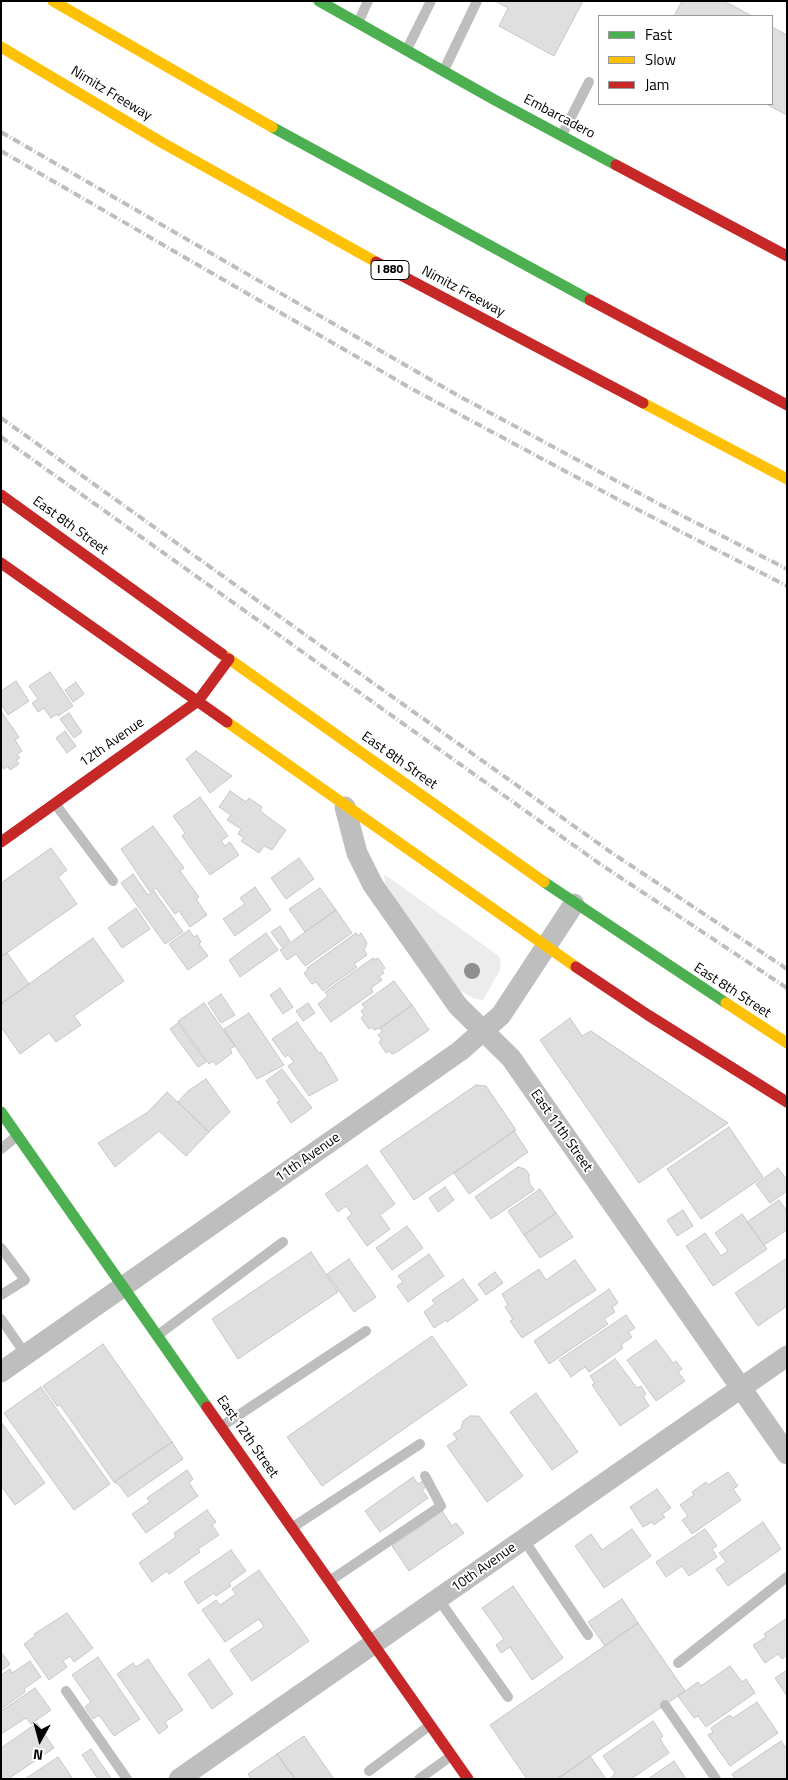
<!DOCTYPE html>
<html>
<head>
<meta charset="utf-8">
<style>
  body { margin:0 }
  #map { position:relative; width:788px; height:1780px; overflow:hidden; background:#fff; font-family:"Titillium Web",sans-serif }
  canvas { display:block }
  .frame { position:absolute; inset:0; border:2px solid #000; pointer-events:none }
  .legend { position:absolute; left:598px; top:15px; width:175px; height:90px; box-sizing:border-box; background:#fff; border:1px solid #999; margin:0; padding:6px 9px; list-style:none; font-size:15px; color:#000 }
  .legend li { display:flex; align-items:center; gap:10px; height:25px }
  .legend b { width:25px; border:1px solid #999 }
  .north { position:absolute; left:15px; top:1715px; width:50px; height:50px; -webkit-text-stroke:4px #fff; paint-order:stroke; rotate:187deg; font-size:14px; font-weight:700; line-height:20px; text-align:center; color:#000 }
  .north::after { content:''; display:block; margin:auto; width:18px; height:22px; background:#000; clip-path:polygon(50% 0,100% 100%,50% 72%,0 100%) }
</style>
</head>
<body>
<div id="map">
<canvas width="788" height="1780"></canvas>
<div class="frame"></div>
<ul class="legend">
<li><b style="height:6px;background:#4caf50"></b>Fast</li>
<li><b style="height:6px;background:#ffc107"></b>Slow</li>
<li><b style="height:6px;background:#c62828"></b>Jam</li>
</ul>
<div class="north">N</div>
</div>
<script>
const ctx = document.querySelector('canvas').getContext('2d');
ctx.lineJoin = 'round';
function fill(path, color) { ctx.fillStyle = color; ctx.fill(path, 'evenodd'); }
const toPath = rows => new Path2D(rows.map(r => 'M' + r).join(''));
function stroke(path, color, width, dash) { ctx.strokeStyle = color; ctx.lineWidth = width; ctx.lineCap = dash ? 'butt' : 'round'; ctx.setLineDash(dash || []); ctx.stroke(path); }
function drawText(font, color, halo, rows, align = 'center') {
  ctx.font = font + ' "Titillium Web",sans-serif'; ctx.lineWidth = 4; ctx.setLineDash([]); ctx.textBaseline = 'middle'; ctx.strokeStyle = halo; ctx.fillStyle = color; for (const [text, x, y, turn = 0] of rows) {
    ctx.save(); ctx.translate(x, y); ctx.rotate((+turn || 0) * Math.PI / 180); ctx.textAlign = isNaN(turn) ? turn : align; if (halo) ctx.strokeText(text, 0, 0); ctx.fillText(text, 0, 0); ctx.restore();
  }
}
fill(toPath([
  [384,874,499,956,501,965,499,972,483,1000,475,999,454,987,385,883]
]), '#ececec');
const building = toPath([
  [495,1,583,1,554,56,499,26,508,8,495,1],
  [682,1,724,1,752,16,674,16,682,1],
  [772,27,787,35,787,115,766,104,772,104,772,27],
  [50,672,73,706,58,716,57,714,51,718,44,708,38,712,32,703,38,699,29,686,50,672],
  [16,681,29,701,8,715,1,704,1,691,16,681],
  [76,682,84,694,73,702,65,690,76,682],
  [1,711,19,737,15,740,22,751,17,755,20,758,16,760,19,764,10,770,8,766,4,769,1,765,1,711],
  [69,713,82,732,74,738,60,719,69,713],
  [65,731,76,746,67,753,56,738,65,731],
  [196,751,232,776,210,793,186,759,196,751],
  [230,791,246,802,249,798,262,807,260,811,286,830,272,850,264,846,259,853,241,841,244,838,238,834,241,829,227,820,231,815,219,807,230,791],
  [200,797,228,836,221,841,225,846,230,842,239,855,210,875,182,836,185,833,173,816,200,797],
  [153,826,184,868,180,871,199,897,196,899,207,915,190,927,179,911,175,914,156,888,150,892,121,849,153,826],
  [51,848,67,870,58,877,77,904,1,957,1,883,51,848],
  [299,858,314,879,286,899,271,878,299,858],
  [133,874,148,895,154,891,183,932,165,944,121,883,133,874],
  [255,887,271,910,235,936,223,919,245,904,240,898,255,887],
  [320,888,336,910,305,932,289,909,320,888],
  [136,908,150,929,122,948,108,928,136,908],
  [336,910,352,933,305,966,296,954,287,960,280,950,336,910],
  [280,926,290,941,282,947,271,932,280,926],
  [189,930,194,937,197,935,201,942,199,944,208,956,188,970,169,944,189,930],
  [266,933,278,950,240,977,229,960,266,933],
  [356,933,358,936,361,933,367,943,364,950,367,955,354,964,357,967,323,991,316,982,312,984,304,973,308,970,307,968,356,933],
  [93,938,124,981,74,1016,81,1025,56,1042,49,1033,20,1054,1,1027,1,1004,93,938],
  [7,953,29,984,1,1004,1,957,7,953],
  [373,958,375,960,378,958,385,968,382,970,384,973,379,976,382,980,371,988,373,992,331,1022,318,1004,328,996,325,992,373,958],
  [394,981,412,1005,380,1028,374,1030,372,1027,369,1029,361,1018,364,1015,361,1011,365,1008,362,1004,394,981],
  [280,988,293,1007,283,1014,270,995,280,988],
  [221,994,235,1015,221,1023,208,1003,221,994],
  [204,1003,235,1046,230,1049,232,1053,216,1065,213,1061,209,1064,178,1021,204,1003],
  [308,1003,315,1013,303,1021,296,1011,308,1003],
  [412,1005,429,1030,397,1052,392,1054,389,1051,386,1053,379,1042,382,1040,378,1035,382,1032,380,1028,412,1005],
  [249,1013,284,1065,257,1079,224,1029,249,1013],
  [570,1018,582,1036,591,1031,728,1123,639,1183,540,1040,570,1018],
  [297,1022,319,1053,321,1052,338,1080,309,1096,288,1066,294,1062,288,1055,285,1057,272,1039,297,1022],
  [178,1023,206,1062,198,1067,170,1029,178,1023],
  [282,1069,312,1108,291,1123,277,1102,280,1101,266,1081,282,1069],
  [206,1079,230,1112,209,1132,178,1102,188,1091,206,1079],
  [476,1085,486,1086,516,1130,414,1200,380,1151,476,1085],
  [167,1092,209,1132,186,1156,159,1131,115,1167,98,1143,148,1112,167,1092],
  [729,1127,763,1177,701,1219,667,1169,729,1127],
  [514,1131,528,1152,469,1194,454,1173,514,1131],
  [367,1165,395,1204,380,1215,390,1229,367,1246,347,1218,352,1214,346,1206,338,1212,325,1194,367,1165],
  [518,1167,525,1169,529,1174,529,1182,534,1190,491,1219,475,1197,518,1167],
  [778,1168,787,1180,787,1191,770,1203,756,1184,778,1168],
  [445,1187,454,1200,438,1212,429,1198,445,1187],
  [540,1189,556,1213,524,1235,508,1211,540,1189],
  [779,1200,787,1211,787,1230,764,1245,747,1222,779,1200],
  [683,1210,693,1226,677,1236,667,1220,683,1210],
  [556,1213,573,1237,540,1258,524,1235,556,1213],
  [742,1214,767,1249,713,1286,686,1246,705,1233,721,1256,728,1251,715,1233,742,1214],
  [407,1226,423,1248,392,1270,376,1248,407,1226],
  [311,1252,338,1292,238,1359,212,1319,311,1252],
  [429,1254,444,1276,408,1302,397,1286,403,1282,398,1276,429,1254],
  [787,1258,787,1306,758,1326,735,1293,787,1258],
  [349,1259,376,1297,354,1312,327,1274,349,1259],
  [575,1260,596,1290,522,1338,510,1321,513,1319,505,1307,508,1305,502,1294,539,1269,546,1280,575,1260],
  [495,1272,503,1283,486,1295,478,1284,495,1272],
  [463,1279,478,1300,447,1322,446,1320,434,1328,424,1312,435,1304,432,1300,463,1279],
  [609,1289,618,1303,612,1307,615,1312,604,1319,608,1324,549,1364,534,1341,609,1289],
  [626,1315,635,1328,628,1332,632,1337,621,1345,623,1348,589,1372,585,1367,571,1377,559,1360,626,1315],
  [432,1336,467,1385,322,1486,287,1437,432,1336],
  [656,1340,673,1363,676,1361,682,1369,678,1372,685,1381,656,1401,627,1360,656,1340],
  [103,1344,172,1442,114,1482,60,1405,57,1406,43,1386,103,1344],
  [615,1359,637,1388,641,1386,646,1394,643,1396,649,1406,620,1426,592,1385,595,1383,590,1376,615,1359],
  [41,1387,110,1484,74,1510,4,1413,41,1387],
  [536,1393,578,1452,552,1470,510,1412,536,1393],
  [470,1416,479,1416,523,1476,487,1502,447,1446,457,1439,453,1434,461,1429,463,1421,470,1416],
  [2,1423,45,1483,15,1505,1,1486,2,1423],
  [172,1442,183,1459,128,1497,119,1485,114,1482,172,1442],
  [187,1470,193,1479,189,1483,198,1496,146,1533,132,1514,150,1502,147,1498,187,1470],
  [728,1472,738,1486,733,1489,741,1500,692,1534,682,1520,688,1516,680,1505,694,1495,692,1492,706,1482,708,1485,728,1472],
  [413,1477,418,1484,423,1481,427,1486,422,1490,428,1498,380,1532,365,1511,413,1477],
  [657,1489,671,1508,662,1514,665,1517,654,1525,652,1522,643,1527,630,1507,657,1489],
  [207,1510,216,1522,212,1525,219,1535,198,1549,200,1552,169,1574,167,1571,152,1582,139,1563,176,1537,174,1533,207,1510],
  [442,1511,452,1526,456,1523,464,1533,409,1571,392,1546,442,1511],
  [763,1522,781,1549,728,1586,716,1569,726,1562,719,1553,763,1522],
  [632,1529,651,1556,604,1588,575,1546,591,1534,602,1550,632,1529],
  [705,1529,717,1546,712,1549,717,1557,689,1576,682,1566,666,1577,656,1562,705,1529],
  [231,1550,246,1571,229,1583,231,1586,216,1596,214,1593,198,1604,184,1582,231,1550],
  [259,1570,309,1641,252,1681,230,1650,264,1627,259,1619,225,1642,202,1610,216,1600,220,1605,236,1594,232,1589,259,1570],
  [513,1586,563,1658,532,1680,510,1647,501,1653,496,1645,504,1639,482,1608,513,1586],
  [622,1599,638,1623,605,1646,588,1622,622,1599],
  [67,1613,93,1648,74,1662,70,1656,63,1661,67,1667,49,1680,24,1644,35,1636,34,1634,67,1613],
  [787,1618,787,1655,782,1659,778,1654,765,1663,753,1645,766,1637,764,1634,787,1618],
  [638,1623,685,1691,557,1779,527,1779,490,1725,638,1623],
  [1,1652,10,1664,1,1671,1,1652],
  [98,1657,140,1719,114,1736,99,1715,93,1719,85,1707,91,1702,72,1675,98,1657],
  [148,1659,183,1710,165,1722,168,1727,159,1734,117,1674,133,1663,136,1667,148,1659],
  [209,1659,233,1694,212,1709,188,1674,209,1659],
  [30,1661,41,1677,24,1689,25,1692,1,1709,1,1675,10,1669,12,1673,30,1661],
  [730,1666,742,1682,746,1679,755,1693,706,1727,698,1716,694,1718,678,1696,698,1682,701,1686,730,1666],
  [787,1670,787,1696,775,1678,787,1670],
  [35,1688,51,1710,31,1724,26,1718,1,1734,1,1711,35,1688],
  [757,1702,778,1733,730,1766,708,1735,713,1732,711,1728,730,1715,733,1718,757,1702],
  [653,1721,663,1736,660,1739,669,1753,631,1779,610,1779,615,1773,603,1756,653,1721],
  [37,1723,54,1748,8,1779,4,1779,1,1775,1,1748,37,1723],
  [304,1736,334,1779,295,1779,277,1754,304,1736],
  [781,1741,787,1749,787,1779,735,1779,732,1774,781,1741],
  [91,1749,111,1778,109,1779,98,1779,82,1755,91,1749],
  [277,1754,295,1779,251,1779,248,1774,277,1754],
  [590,1756,606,1779,557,1779,590,1756],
  [58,1757,73,1779,25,1779,58,1757],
  [674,1761,686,1779,648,1779,674,1761]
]);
fill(building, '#dfdfdf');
stroke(building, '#c7c7c7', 1);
stroke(toPath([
  [358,23,368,1],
  [407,49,431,1],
  [444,70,477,1],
  [562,135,589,82],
  [56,805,113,881],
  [1,1149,17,1136],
  [1,1248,25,1280,1,1295],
  [1,1319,26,1355],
  [158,1335,283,1242],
  [222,1426,366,1331],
  [293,1527,420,1444],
  [524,1540,588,1635],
  [331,1580,441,1506,425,1476],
  [439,1600,508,1697],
  [678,1663,787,1577],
  [66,1691,127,1779],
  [665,1705,716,1779],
  [369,1771,429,1726],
  [419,1779,451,1756]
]), '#bebebe', 10);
stroke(toPath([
  [345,807,357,853,373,885,458,1006,511,1058,787,1454],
  [1,1372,460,1051,501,1015,574,904],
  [179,1779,787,1356]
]), '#bebebe', 21);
stroke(toPath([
  [319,1,493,99,616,165],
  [272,127,590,300],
  [544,882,726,1003],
  [1,1112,207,1407]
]), '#4caf50', 11);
stroke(toPath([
  [53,1,272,127],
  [1,47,161,142,376,262],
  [643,403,787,479],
  [222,654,544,882],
  [227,722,576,967],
  [726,1003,787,1043]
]), '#ffc107', 11);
stroke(toPath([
  [616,165,787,256],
  [376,262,643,403],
  [590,300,787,405],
  [1,495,222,654],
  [1,563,227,722],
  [1,842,198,701,229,659],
  [576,967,648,1015,787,1102],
  [207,1407,468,1779]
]), '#c62828', 11);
stroke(toPath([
  [1,132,457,395,663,506,787,569],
  [1,151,414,390,619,500,787,586],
  [1,418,609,851,787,969],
  [1,437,600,864,787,988]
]), '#bebebe', 4, [8, 2.5, 1, 2.5]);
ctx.fillStyle = '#8f8f8f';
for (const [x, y] of [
  [472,971]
]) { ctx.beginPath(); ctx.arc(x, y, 8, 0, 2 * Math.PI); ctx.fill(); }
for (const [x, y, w] of [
  [390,270,38]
]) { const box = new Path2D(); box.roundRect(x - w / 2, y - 9.5, w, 19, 4); ctx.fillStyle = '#fff'; ctx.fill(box); stroke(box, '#000', 1); }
drawText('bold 12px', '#000', null, [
  ["I 880",390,270]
]);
drawText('14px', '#000', '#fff', [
  ["Nimitz Freeway",111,94,31],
  ["Embarcadero",559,117,28],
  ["Nimitz Freeway",463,292,28],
  ["East 8th Street",70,526,36],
  ["12th Avenue",112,743,-35],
  ["East 8th Street",399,761,35],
  ["East 8th Street",732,991,33],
  ["East 11th Street",561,1131,55],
  ["11th Avenue",308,1158,-35],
  ["East 12th Street",247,1437,55],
  ["10th Avenue",484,1568,-35]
]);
</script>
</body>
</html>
